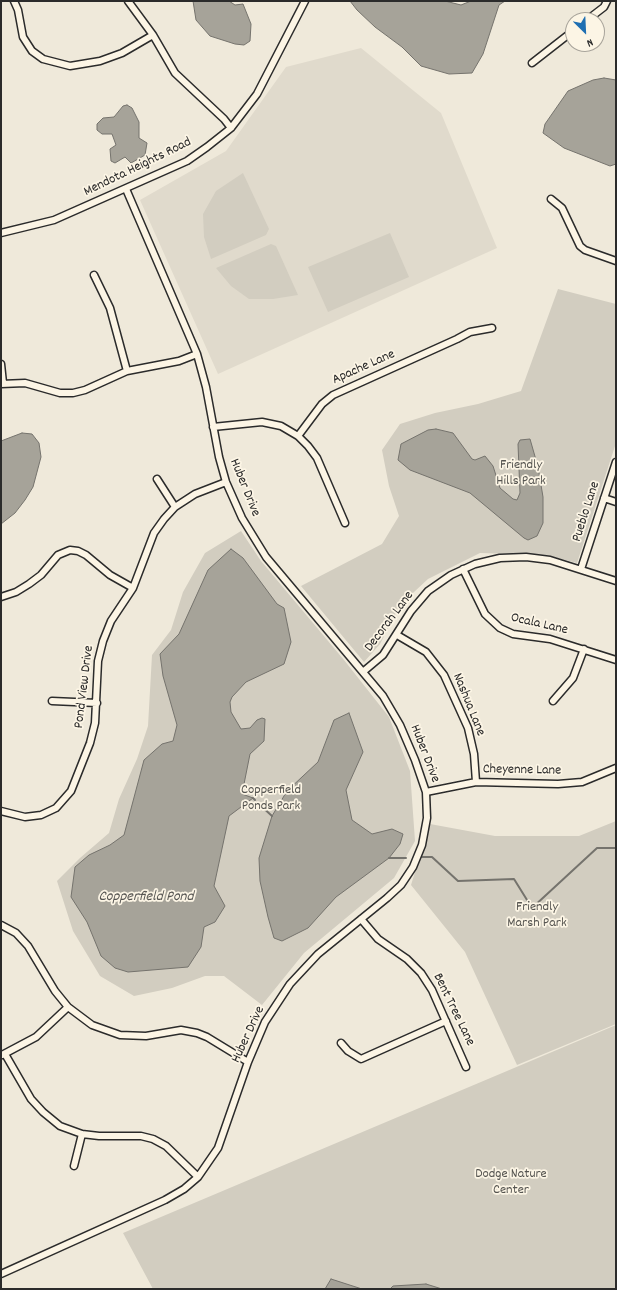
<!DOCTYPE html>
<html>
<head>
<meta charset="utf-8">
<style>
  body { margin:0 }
  #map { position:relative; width:617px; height:1290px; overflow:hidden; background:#efe9da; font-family:Dekko,sans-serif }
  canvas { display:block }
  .frame { position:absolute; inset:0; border:2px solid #2b2b2b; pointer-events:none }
  .north { position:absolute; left:565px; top:12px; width:40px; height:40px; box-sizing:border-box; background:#fcf5e5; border:1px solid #a8a49b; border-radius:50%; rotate:156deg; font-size:11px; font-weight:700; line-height:16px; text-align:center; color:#2b2b2b }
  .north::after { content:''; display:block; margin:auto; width:14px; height:18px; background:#1f6fb2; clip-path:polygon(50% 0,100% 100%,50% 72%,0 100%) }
</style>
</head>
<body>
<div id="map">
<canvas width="617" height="1290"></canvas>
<div class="frame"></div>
<div class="north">N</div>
</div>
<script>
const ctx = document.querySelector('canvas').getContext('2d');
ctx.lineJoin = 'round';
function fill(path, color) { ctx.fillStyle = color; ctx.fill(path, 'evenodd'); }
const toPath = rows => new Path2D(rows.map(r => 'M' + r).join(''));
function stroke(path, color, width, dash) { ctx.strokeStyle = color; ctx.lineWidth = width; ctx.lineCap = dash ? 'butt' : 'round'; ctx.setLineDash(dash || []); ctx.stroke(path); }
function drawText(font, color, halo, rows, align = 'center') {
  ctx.font = font + ' Dekko,sans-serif'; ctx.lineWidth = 3.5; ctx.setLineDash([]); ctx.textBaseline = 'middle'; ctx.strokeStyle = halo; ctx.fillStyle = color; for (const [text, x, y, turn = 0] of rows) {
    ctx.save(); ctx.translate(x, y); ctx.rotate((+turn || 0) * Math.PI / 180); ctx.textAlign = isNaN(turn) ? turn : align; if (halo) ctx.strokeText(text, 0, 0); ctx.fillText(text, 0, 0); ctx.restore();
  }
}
fill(toPath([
  [361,48,441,113,497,248,218,374,140,200,226,151,286,67]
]), '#e0dacc');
fill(toPath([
  [243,173,269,229,266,235,211,259,204,237,203,214,216,191],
  [390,233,409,277,328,312,308,267],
  [271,244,276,246,298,295,273,299,249,299,231,286,216,268],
  [558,289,616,304,616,443,577,563,546,555,480,553,428,579,400,605,380,644,364,662,301,586,382,544,399,516,389,486,382,450,400,424,435,413,478,404,521,391],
  [241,531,261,561,344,660,389,717,410,771,415,841,394,878,304,953,262,1005,224,976,205,976,172,988,134,996,100,976,73,931,57,881,80,858,109,833,119,799,137,759,148,726,152,655,171,630,183,592,205,553],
  [616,821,616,1024,517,1065,465,952,411,885,430,824,495,836,579,836],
  [616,1025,616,1289,153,1289,123,1233]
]), '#d2cdc0');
const water = toPath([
  [193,1,229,1,235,5,243,4,251,24,250,41,244,45,235,44,210,36,196,20,193,1],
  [350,1,445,1,461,5,471,1,505,1,499,5,483,54,472,73,449,74,421,66,402,47,375,27,357,10,350,1],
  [604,78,616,80,616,164,610,166,564,148,543,133,545,124,568,91,593,80,604,78],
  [127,105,132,108,139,122,139,138,147,143,145,155,131,163,125,157,115,163,111,161,110,149,116,145,112,134,102,134,97,130,97,124,103,118,114,117,123,106,127,105],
  [436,429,453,433,472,459,475,460,485,456,493,466,500,488,513,499,517,500,520,493,518,444,520,440,530,439,538,467,543,497,543,523,537,536,528,540,524,538,470,493,410,470,398,460,401,444,428,430,436,429],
  [22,433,32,434,39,443,41,457,33,487,25,500,15,513,1,524,1,441,22,433],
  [231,549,243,558,277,604,284,608,291,642,284,664,246,682,232,697,230,702,231,712,241,729,250,728,257,720,262,718,265,719,264,741,250,754,242,794,253,798,229,816,214,886,225,906,215,922,204,927,201,947,188,967,128,972,115,968,101,956,87,922,71,897,75,867,89,855,110,845,124,835,144,760,162,744,173,741,177,725,163,676,160,654,179,634,208,570,231,549],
  [349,713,363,752,346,790,352,820,372,834,392,829,403,834,400,844,389,858,336,897,308,928,282,941,274,938,268,917,260,881,259,858,272,816,287,791,318,762,334,720,349,713],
  [331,1279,362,1289,325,1289,331,1279],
  [426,1284,442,1289,390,1289,393,1286,426,1284]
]);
fill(water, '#a6a399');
stroke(water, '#75736d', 1);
stroke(toPath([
  [253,798,255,800],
  [260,805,272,816],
  [422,857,432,857,458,881,514,879,532,908,597,848,616,848],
  [389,858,406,858]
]), '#75736d', 2);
const minor = toPath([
  [14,1,18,10,23,37,32,51,43,59,70,66,100,61,122,53,153,35],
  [128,1,153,35,175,73,224,119,231,128],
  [587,20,604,7,607,1],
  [532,63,573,31],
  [551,199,562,208,580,246,585,250,616,261],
  [1,233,54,220,187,161,207,147,231,128,257,94,305,1],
  [94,275,110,308,127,371],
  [1,364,3,383],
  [1,384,25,383,60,393,73,393,85,390,127,371,179,361,197,354],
  [213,427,262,422,281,426,298,436,308,446,317,458,345,523],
  [298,436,322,404,333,395,457,339,470,332,492,328],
  [157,479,175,507],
  [604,498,616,502],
  [463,569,485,614,500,628,513,634,550,639,616,660],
  [581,569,616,462],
  [1,597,16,592,29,584,41,575,58,555,70,550,78,551,86,555,110,575,133,588],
  [397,635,426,652,444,675,468,728,474,754,476,782],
  [364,671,383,655,411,611,428,591,451,575,475,564,500,558,526,557,550,560,616,581],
  [52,701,97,703],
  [553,701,573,678,584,649],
  [426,792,476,782,558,784,582,782,616,768],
  [1,811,25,817,41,815,56,808,71,791,90,743,95,723,98,661,103,641,111,621,133,588,154,533,164,519,175,507,195,494,226,482],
  [361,919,378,939,407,959,421,973,432,990,466,1067],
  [1,925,16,933,28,946,55,991,68,1007,92,1025,120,1035,146,1036,181,1030,197,1033,207,1037,248,1062],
  [341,1043,348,1051,361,1059,446,1021],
  [5,1054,31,1099,43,1112,60,1126,82,1134,99,1136,141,1136,153,1139,166,1146,198,1177],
  [2,1055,36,1037,68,1007],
  [74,1166,82,1134],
  [1,1274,165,1200,184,1189,198,1177,218,1148,248,1062,265,1022,290,984,318,954,387,898,401,885,413,867,422,845,427,818,426,792,415,760,400,725,383,696,266,557,242,518,226,482,219,457,206,387,197,354,126,189]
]);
stroke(minor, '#2b2b2b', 9);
stroke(minor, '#fcf5e5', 6);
drawText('14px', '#2b2b2b', '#fcf5e5', [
  ["Mendota Heights Road",138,168,-26],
  ["Apache Lane",364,368,-24],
  ["Huber Drive",244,488,68],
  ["Pueblo Lane",587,512,-72],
  ["Decorah Lane",390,622,-53],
  ["Ocala Lane",539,625,13],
  ["Pond View Drive",85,687,-83],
  ["Nashua Lane",468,705,68],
  ["Huber Drive",424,754,69],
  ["Cheyenne Lane",522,771,1],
  ["Bent Tree Lane",453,1010,64],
  ["Huber Drive",249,1035,-65]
]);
drawText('14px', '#555450', '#fcf5e5', [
  ["Friendly",521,466],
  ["Hills Park",521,482],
  ["Copperfield",271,791],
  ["Ponds Park",271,807],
  ["Friendly",537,908],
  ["Marsh Park",537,924],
  ["Dodge Nature",511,1175],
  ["Center",511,1191]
]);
drawText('italic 15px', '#565552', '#fcf5e5', [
  ["Copperfield Pond",146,898]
]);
</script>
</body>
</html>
